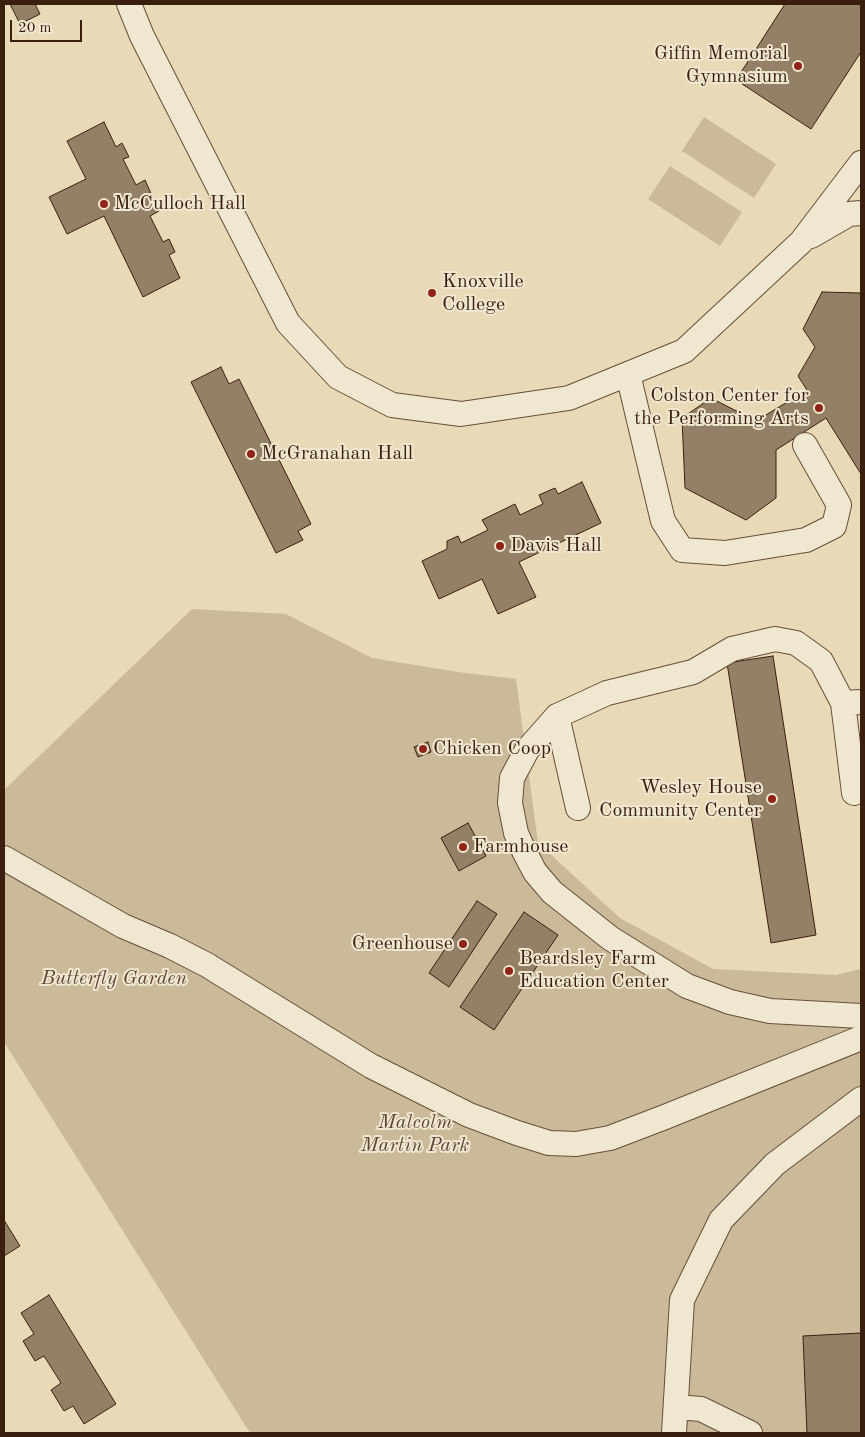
<!DOCTYPE html>
<html>
<head>
<meta charset="utf-8">
<style>
  body { margin:0 }
  #map { position:relative; width:865px; height:1437px; overflow:hidden; background:#e8dab7; font-family:"Old Standard TT",serif }
  canvas { display:block }
  .frame { position:absolute; inset:0; border:5px solid #3a1f0f; pointer-events:none }
  .scale { position:absolute; left:10px; top:20px; width:72px; height:22px; box-sizing:border-box; border:2px solid #3a1f0f; border-top:0; padding-left:6px; font-size:15px; line-height:18px; white-space:nowrap; color:#3a1f0f; -webkit-text-stroke:4px #f0e7d0; paint-order:stroke }
</style>
</head>
<body>
<div id="map">
<canvas width="865" height="1437"></canvas>
<div class="frame"></div>
<div class="scale">20 m</div>
</div>
<script>
const ctx = document.querySelector('canvas').getContext('2d');
ctx.lineJoin = 'round';
function fill(path, color) { ctx.fillStyle = color; ctx.fill(path, 'evenodd'); }
const toPath = rows => new Path2D(rows.map(r => 'M' + r).join(''));
function stroke(path, color, width, dash) { ctx.strokeStyle = color; ctx.lineWidth = width; ctx.lineCap = dash ? 'butt' : 'round'; ctx.setLineDash(dash || []); ctx.stroke(path); }
function drawText(font, color, halo, rows, align = 'center') {
  ctx.font = font + ' "Old Standard TT",serif'; ctx.lineWidth = 4; ctx.setLineDash([]); ctx.textBaseline = 'middle'; ctx.strokeStyle = halo; ctx.fillStyle = color; for (const [text, x, y, turn = 0] of rows) {
    ctx.save(); ctx.translate(x, y); ctx.rotate((+turn || 0) * Math.PI / 180); ctx.textAlign = isNaN(turn) ? turn : align; if (halo) ctx.strokeText(text, 0, 0); ctx.fillText(text, 0, 0); ctx.restore();
  }
}
fill(toPath([
  [704,117,776,164,754,198,682,151],
  [670,166,742,212,720,246,648,199],
  [192,609,286,614,372,658,458,672,516,679,538,843,620,918,713,969,836,975,861,969,861,1433,250,1433,4,1042,4,790]
]), '#caba9a');
const building = toPath([
  [10,4,35,4,40,14,20,24,10,4],
  [785,4,861,4,861,52,811,129,736,80,785,4],
  [104,122,116,147,122,143,129,157,123,159,136,185,145,180,159,211,150,216,163,242,169,239,175,252,169,255,180,278,143,297,104,216,67,234,49,197,86,179,67,141,104,122],
  [822,292,861,293,861,474,826,418,776,450,776,498,746,520,685,488,682,418,711,398,756,421,807,390,798,376,815,347,803,329,822,292],
  [221,367,229,384,239,379,311,524,298,531,303,540,276,553,191,382,221,367],
  [582,482,601,523,519,562,536,597,498,614,482,579,439,599,422,561,447,549,447,541,458,536,461,543,488,530,482,520,515,504,520,515,543,504,539,495,555,488,558,494,582,482],
  [773,656,816,935,771,943,727,663,773,656],
  [428,742,431,752,418,757,414,747,428,742],
  [468,823,486,856,459,871,441,838,468,823],
  [477,901,497,914,449,987,429,973,477,901],
  [524,912,558,935,494,1030,460,1007,524,912],
  [4,1220,20,1246,4,1256,4,1220],
  [49,1295,116,1404,84,1424,73,1406,64,1411,51,1390,61,1383,44,1356,35,1361,23,1341,34,1334,21,1313,49,1295],
  [861,1333,861,1433,807,1433,803,1336,861,1333]
]);
fill(building, '#948066');
stroke(building, '#3a1f0f', 1);
const minor = toPath([
  [129,4,142,36,288,323,338,377,392,405,461,414,569,398,684,351,801,242,861,163],
  [811,236,849,214,861,213],
  [628,374,663,521,682,550,725,553,806,540,834,526,839,505,805,445],
  [861,702,843,703,821,661,796,643,775,639,732,649,693,672,607,693,557,716,527,750,512,778,510,803,516,833,524,851,535,872,552,892,610,938,687,986,730,1002,770,1011,861,1016],
  [843,703,854,793],
  [557,716,578,808],
  [4,858,123,926,170,946,207,965,371,1066,469,1115,517,1133,549,1143,576,1144,610,1138,665,1117,861,1038],
  [676,1407,701,1409,750,1433],
  [674,1433,682,1300,721,1220,775,1164,861,1099]
]);
stroke(minor, '#664e39', 26);
stroke(minor, '#f0e7d0', 24);
for (const [x, y, r, color] of [
  [798,66,5,"#8f2418"],
  [104,204,5,"#8f2418"],
  [432,293,5,"#8f2418"],
  [819,408,5,"#8f2418"],
  [251,454,5,"#8f2418"],
  [500,546,5,"#8f2418"],
  [423,749,5,"#8f2418"],
  [772,799,5,"#8f2418"],
  [463,847,5,"#8f2418"],
  [463,944,5,"#8f2418"],
  [509,971,5,"#8f2418"]
]) { const dot = new Path2D(); dot.arc(x, y, r, 0, 2 * Math.PI); ctx.fillStyle = color; ctx.fill(dot); stroke(dot, '#f0e7d0', 2); }
drawText('20px', '#3a1f0f', '#f0e7d0', [
  ["Giffin Memorial",788,54,"right"],
  ["Gymnasium",788,77,"right"],
  ["McCulloch Hall",114,204],
  ["Knoxville",442,282],
  ["College",442,305],
  ["Colston Center for",809,396,"right"],
  ["the Performing Arts",809,419,"right"],
  ["McGranahan Hall",261,454],
  ["Davis Hall",510,546],
  ["Chicken Coop",433,749],
  ["Wesley House",762,788,"right"],
  ["Community Center",762,811,"right"],
  ["Farmhouse",473,847],
  ["Greenhouse",453,944,"right"],
  ["Beardsley Farm",519,959],
  ["Education Center",519,982]
], 'left');
drawText('italic 20px', '#5e4632', '#f0e7d0', [
  ["Butterfly Garden",114,979],
  ["Malcolm",415,1123],
  ["Martin Park",415,1146]
]);
</script>
</body>
</html>
